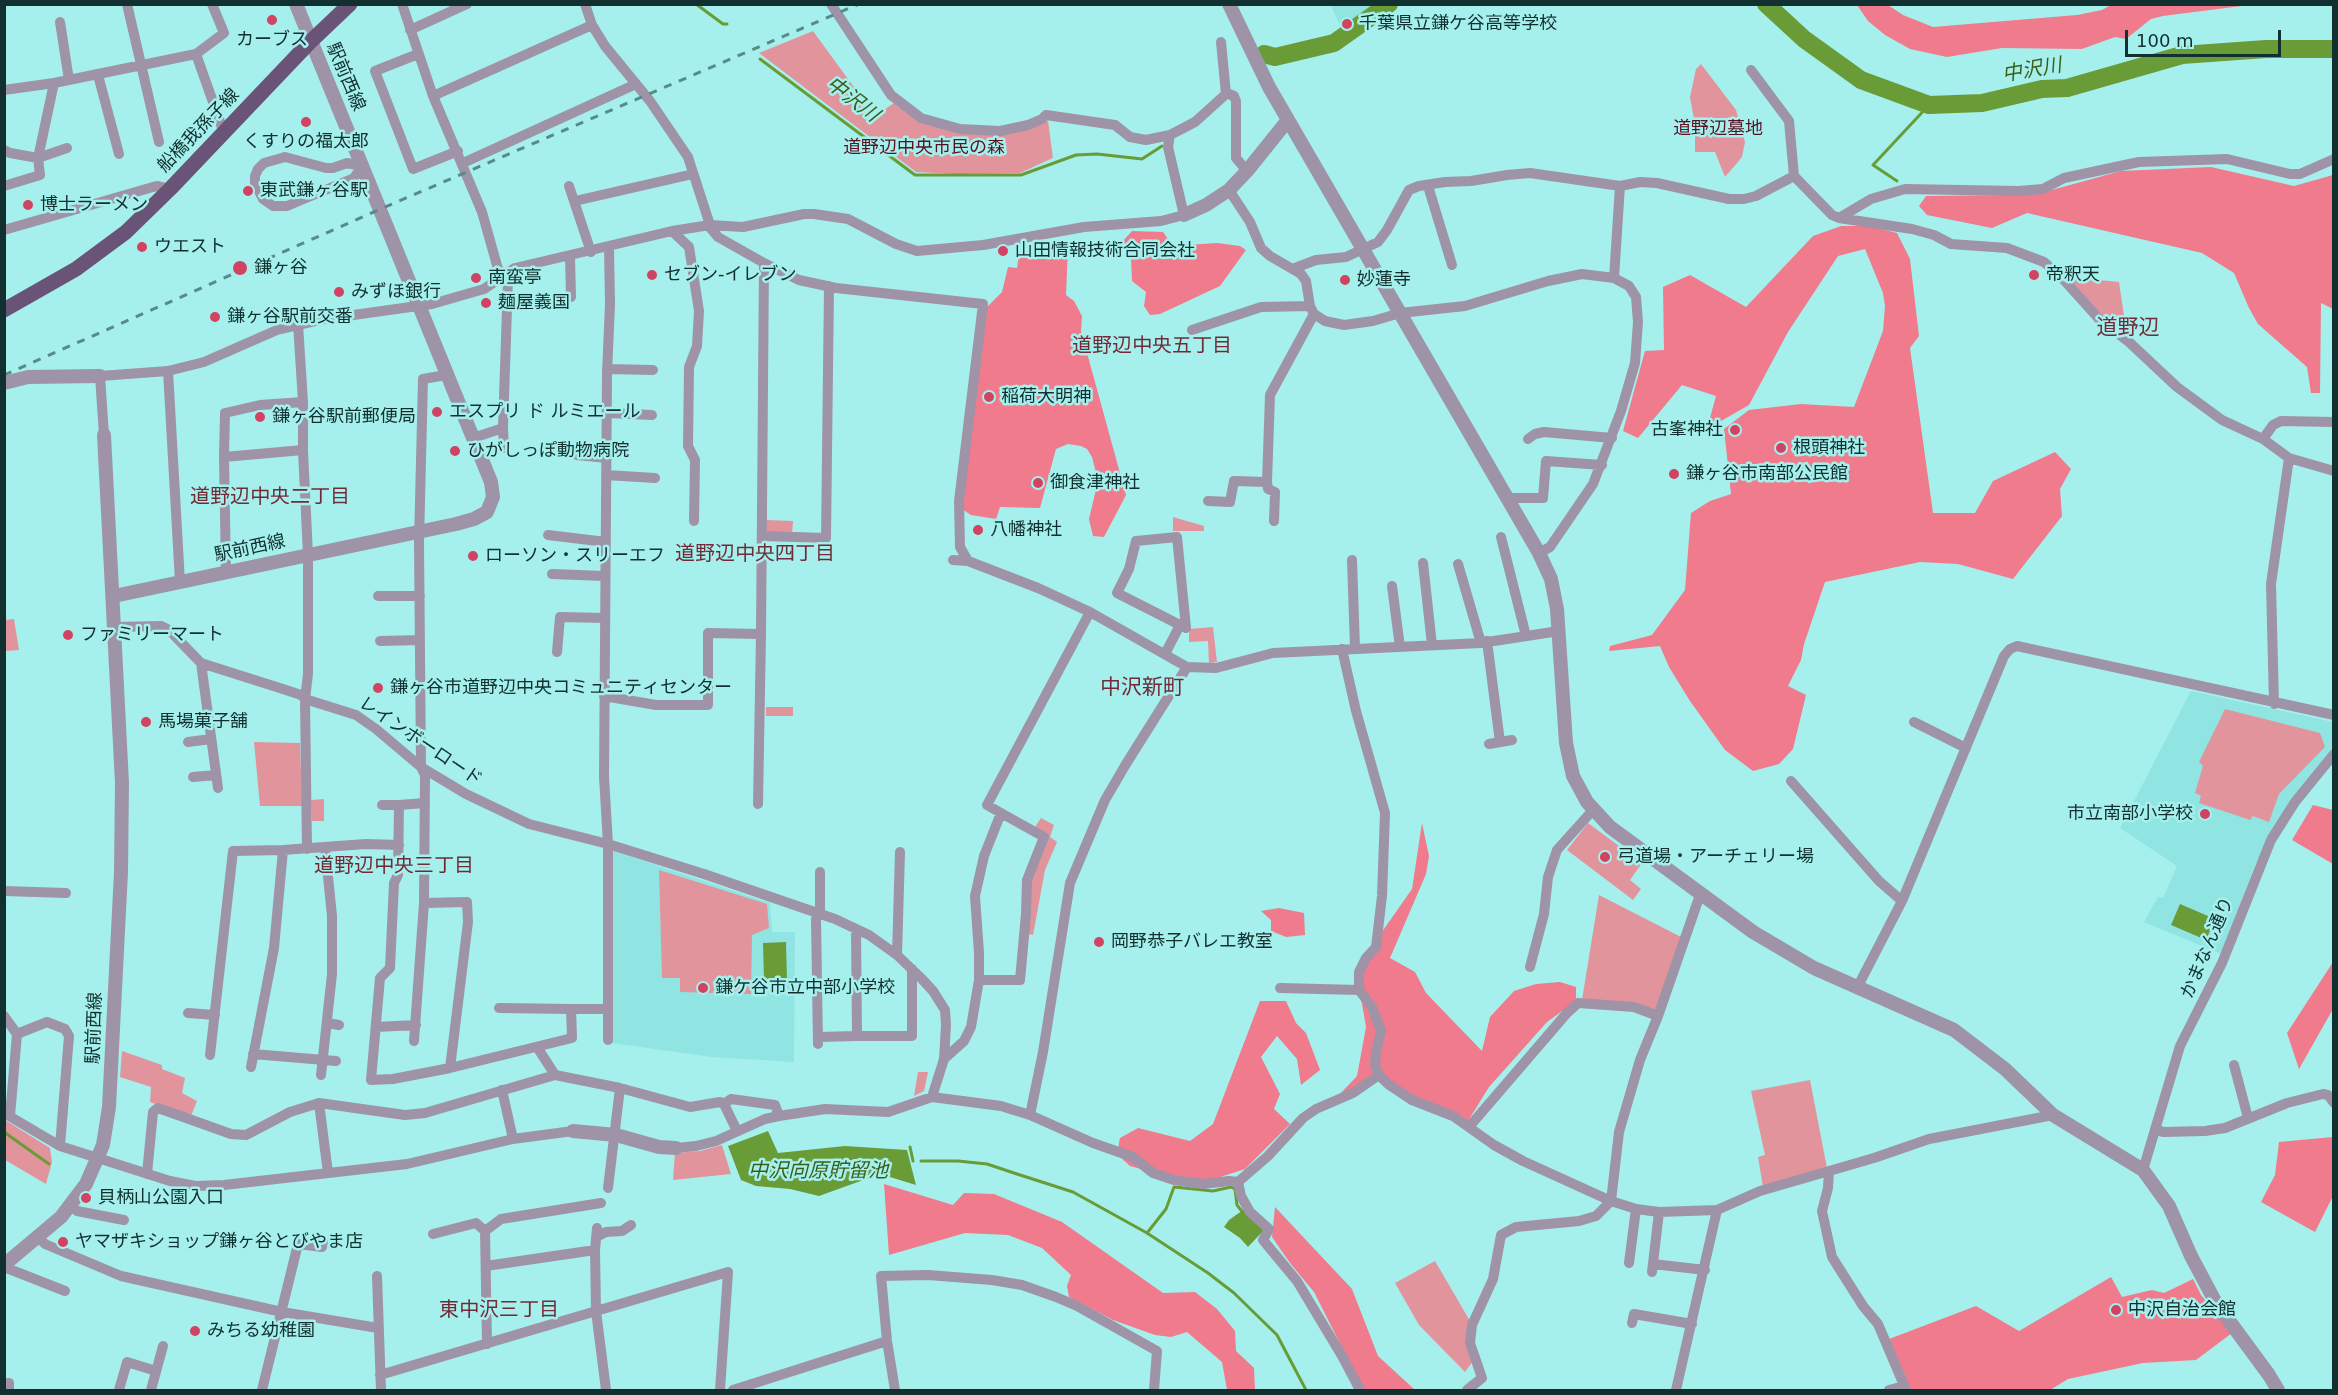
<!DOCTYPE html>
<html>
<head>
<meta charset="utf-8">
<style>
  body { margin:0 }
  #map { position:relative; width:2338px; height:1395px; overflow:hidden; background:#a5f0ed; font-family:"DejaVu Sans",sans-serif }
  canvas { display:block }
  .frame { position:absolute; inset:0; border:6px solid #11302f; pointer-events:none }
  .scale { position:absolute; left:2125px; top:30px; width:156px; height:27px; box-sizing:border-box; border:3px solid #11302f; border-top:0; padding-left:8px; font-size:18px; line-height:21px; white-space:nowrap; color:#11302f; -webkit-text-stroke:4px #a5f0ed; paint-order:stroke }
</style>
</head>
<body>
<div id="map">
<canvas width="2338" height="1395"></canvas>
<div class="frame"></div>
<div class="scale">100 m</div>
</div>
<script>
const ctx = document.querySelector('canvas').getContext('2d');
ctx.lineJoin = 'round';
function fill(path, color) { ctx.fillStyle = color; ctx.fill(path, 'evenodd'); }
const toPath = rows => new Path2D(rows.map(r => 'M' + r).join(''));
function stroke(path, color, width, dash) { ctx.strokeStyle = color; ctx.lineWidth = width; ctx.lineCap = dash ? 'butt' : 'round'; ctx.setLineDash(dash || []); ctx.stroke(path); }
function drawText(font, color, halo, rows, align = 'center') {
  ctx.font = font + ' "DejaVu Sans","Noto Sans JP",sans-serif'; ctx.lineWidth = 5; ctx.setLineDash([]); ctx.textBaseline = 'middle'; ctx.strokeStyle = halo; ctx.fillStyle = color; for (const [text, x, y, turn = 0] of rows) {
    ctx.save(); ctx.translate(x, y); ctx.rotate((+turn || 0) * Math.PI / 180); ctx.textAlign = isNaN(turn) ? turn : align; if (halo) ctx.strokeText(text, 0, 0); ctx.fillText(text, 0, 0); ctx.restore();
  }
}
fill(toPath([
  [1331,5,1379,5,1343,32],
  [2191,691,2333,722,2333,747,2290,800,2256,863,2221,954,2144,922,2158,897,2163,898,2177,866,2120,828],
  [614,851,770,903,772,932,795,932,794,1062,712,1057,612,1043,611,857]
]), '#90e4e1');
fill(toPath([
  [813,31,875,116,894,103,898,107,926,124,1012,132,1048,121,1053,158,1020,173,958,174,916,172,759,53],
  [1701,64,1736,110,1745,142,1742,157,1725,177,1715,152,1695,152,1695,125,1690,97,1696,69],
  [2070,277,2119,282,2127,336,2100,317,2067,281],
  [1173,517,1204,526,1204,531,1173,531],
  [766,520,793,521,792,535,766,532],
  [14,619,19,650,5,651,5,620],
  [1213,627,1217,662,1209,663,1208,641,1189,642,1189,629],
  [766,707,793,707,793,716,766,716],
  [2225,709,2320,733,2325,747,2279,794,2269,822,2253,816,2250,820,2199,803,2201,796,2195,793,2203,766,2199,762],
  [254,742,300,743,302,806,260,806],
  [324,799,324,821,312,821,311,800],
  [1041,818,1054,825,1050,837,1057,842,1045,870,1033,935,1029,934,1029,883,1048,836,1035,827],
  [1588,823,1642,863,1630,880,1641,889,1633,900,1567,850],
  [659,870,767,904,769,928,752,935,751,994,680,992,680,978,662,978],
  [1599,895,1683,938,1657,1012,1582,1000],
  [122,1051,162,1065,162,1069,185,1078,182,1093,197,1101,191,1116,150,1102,151,1087,120,1077],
  [918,1072,928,1072,924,1091,914,1096],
  [1810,1080,1827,1168,1763,1187,1758,1157,1765,1155,1751,1091],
  [5,1120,50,1148,52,1162,46,1184,5,1160],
  [722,1145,731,1174,673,1180,675,1153,700,1151],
  [1435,1261,1470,1321,1473,1361,1465,1372,1419,1325,1395,1283]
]), '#e2949d');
fill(toPath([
  [1857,5,1888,5,1903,15,1933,27,2077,15,2102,10,2111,5,2249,5,2163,16,2151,19,2126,39,2115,37,2082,49,2002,48,1947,57,1910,49,1885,35,1868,21],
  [2211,167,2294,186,2333,175,2333,309,2321,303,2320,393,2311,393,2307,367,2258,324,2249,308,2234,273,2202,253,2027,213,1992,228,1927,215,1919,206,1926,196,2012,195,2048,191,2121,171],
  [1841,226,1869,226,1897,233,1910,259,1919,336,1910,348,1933,513,1975,513,1993,481,2055,452,2071,469,2060,489,2062,516,2013,579,1958,564,1920,562,1825,582,1804,644,1801,660,1788,686,1806,695,1793,749,1779,764,1753,771,1725,750,1690,701,1669,667,1660,646,1609,651,1610,646,1652,635,1685,590,1691,513,1710,501,1731,494,1724,429,1749,410,1801,404,1854,407,1883,331,1885,306,1883,293,1865,249,1838,256,1788,332,1749,405,1707,429,1716,396,1682,385,1638,438,1623,431,1645,351,1664,350,1663,287,1690,275,1746,307,1813,236],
  [1132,231,1163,232,1173,246,1217,243,1240,246,1246,250,1220,286,1160,314,1150,315,1144,306,1146,292,1132,281,1131,257,1122,242],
  [1040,243,1068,246,1066,295,1074,301,1082,316,1081,331,1126,495,1104,537,1093,536,1089,519,1098,481,1092,457,1087,449,1081,446,1068,444,1056,449,1040,508,1000,507,996,519,971,515,962,509,987,307,1002,292,1008,267,1017,268,1020,248],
  [2313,805,2333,810,2333,864,2292,840],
  [1422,823,1429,856,1426,874,1390,958,1415,972,1426,993,1482,1051,1490,1017,1514,991,1536,984,1560,982,1576,987,1576,1001,1547,1022,1489,1087,1468,1121,1406,1093,1382,1074,1338,1096,1357,1076,1366,1027,1356,969,1412,889],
  [1279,908,1304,913,1305,935,1286,937,1271,931,1271,920,1261,911],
  [2333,962,2333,1009,2299,1069,2287,1033],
  [1260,1001,1286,1001,1296,1023,1306,1033,1320,1070,1301,1085,1297,1059,1277,1036,1261,1057,1280,1094,1274,1109,1290,1124,1245,1169,1208,1181,1174,1178,1130,1166,1117,1154,1120,1138,1138,1128,1190,1141,1213,1124],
  [2333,1137,2333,1196,2315,1232,2261,1202,2275,1175,2279,1142],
  [884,1184,953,1205,964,1193,994,1194,1062,1222,1163,1293,1195,1292,1217,1309,1235,1331,1236,1351,1254,1368,1255,1390,1227,1390,1222,1362,1187,1332,1171,1337,1155,1335,1113,1320,1069,1297,1067,1286,1071,1275,1042,1248,1008,1235,965,1233,889,1255],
  [1275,1207,1352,1289,1378,1356,1415,1390,1365,1390,1362,1387,1314,1292,1290,1263,1272,1237],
  [2111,1277,2122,1297,2152,1290,2164,1293,2193,1279,2201,1295,2232,1333,2196,1360,2143,1363,2068,1379,2050,1390,1911,1390,1889,1339,1976,1306,2019,1331]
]), '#ef7b8c');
fill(toPath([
  [2180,904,2215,919,2206,940,2171,925],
  [786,942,787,981,764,981,763,943],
  [768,1131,778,1153,845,1146,907,1150,916,1185,880,1174,819,1196,790,1189,756,1186,741,1180,728,1146],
  [1246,1208,1265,1229,1248,1247,1240,1238,1224,1227,1229,1220]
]), '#699c37');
stroke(toPath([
  [696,4,723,24,727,24],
  [760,59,915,175,1021,175,1076,155,1097,154,1142,159,1162,146],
  [1897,181,1873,165,1929,105],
  [4,1132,49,1164],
  [910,1147,913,1161],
  [921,1161,958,1161,987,1164,1017,1174,1073,1192,1147,1233,1208,1273,1234,1293,1277,1335,1306,1390],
  [1147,1233,1166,1209,1174,1187,1213,1191,1231,1187,1235,1189,1237,1205,1244,1214]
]), '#699c37', 3);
stroke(toPath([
  [1766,4,1804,39,1861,80,1929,105,1982,103,2042,89,2067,88,2182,55,2266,49,2334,49],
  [1264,54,1275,57,1334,43,1389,4]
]), '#699c37', 18);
stroke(toPath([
  [127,4,159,142],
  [402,4,433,96,482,212,498,269,508,278,503,428,473,438],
  [585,4,592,25,605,46,650,101,688,157,710,225],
  [831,4,891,95,921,118,960,129,1000,131,1028,125,1042,119,1046,115,1115,125,1130,137,1146,140,1170,135,1195,122,1226,94,1229,94,1234,96,1236,101,1236,158,1247,171],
  [60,22,69,80],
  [410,30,467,4],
  [1221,42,1226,94],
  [196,54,224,133],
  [418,54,375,71,413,169,458,151],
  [1751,70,1789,121,1794,176],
  [98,75,119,154],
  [54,83,38,158,67,148],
  [4,90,54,83,196,54,224,33,212,4],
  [433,96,592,25],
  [4,150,10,153,38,158,40,175,4,186],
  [285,157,326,168,333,168,347,163,362,166,354,178,287,206,273,206,263,199,255,183,255,176,258,169,264,163,285,157],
  [463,163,636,84],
  [569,186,591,252],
  [1428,186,1452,265],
  [1229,190,1250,222,1261,248,1270,256,1301,274,1306,281,1310,306,1314,314,1325,321,1344,325,1373,321,1400,313,1465,306,1548,281,1582,274,1614,278,1629,286,1636,297,1638,322,1635,363,1621,411,1593,484,1550,547,1539,553],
  [575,201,693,174],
  [1839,218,1912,229,1934,235,1951,244,2007,248,2044,262,2063,279,2099,319,2129,342,2177,387,2222,420,2263,439,2289,458,2334,471],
  [708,225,718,237,764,263,799,280,836,288,983,304,959,501,960,547,968,561],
  [4,230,153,187,158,186,170,189],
  [672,231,689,247,699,311,697,346,689,367,688,446,695,460,694,521],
  [570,256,571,297],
  [1295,268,1316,260,1346,257,1378,242,1387,230,1409,190,1419,186,1445,182,1471,181,1507,175,1530,173,1620,186,1640,182,1657,183,1729,199,1744,199,1756,196,1794,176,1832,215,1839,218,1871,199,1905,189,2018,191,2043,189,2064,178,2139,162,2227,159,2290,174,2300,174,2334,159],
  [1614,278,1620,186],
  [298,324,303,402,303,451,308,555,308,674,305,699,307,849],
  [1192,330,1261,307,1310,306],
  [607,369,653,370],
  [168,371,180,582],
  [608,413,652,415],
  [503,428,504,448],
  [104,435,100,376,168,371,204,362,277,330,325,319,432,304,484,289,515,268,672,231,710,225,743,227,804,214,814,214,848,219,896,244,917,251,983,245,1084,227,1161,221,1184,215,1168,147,1170,135],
  [1528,439,1535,434,1544,432,1612,438],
  [2263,439,2273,425,2281,421,2334,422],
  [303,450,224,457,225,413,260,405,303,402],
  [577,455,607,458],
  [224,457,226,572],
  [606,475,655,478],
  [1267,482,1268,489,1275,492,1274,521],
  [1508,498,1543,498,1546,461,1602,465],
  [1208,501,1230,502,1234,481,1267,482,1270,395,1314,314],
  [548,535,606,542],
  [762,536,826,538,829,286],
  [1501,537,1526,636],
  [953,560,968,561,1038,588,1090,612,1187,667,1216,668,1273,653,1481,643,1559,631],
  [1352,560,1355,648],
  [1423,563,1432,645],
  [1458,564,1481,643],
  [552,574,604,576],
  [1392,586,1400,647],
  [378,596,420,596],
  [115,627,161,626,169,630,201,663,286,690,301,695,305,699,356,715,376,729,421,767,466,794,529,824,608,844,704,874,835,919,869,935,897,955,921,978,933,991,945,1010,946,1025,944,1059,932,1097],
  [380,641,420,640],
  [1487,641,1500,742],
  [1342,649,1356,711,1385,813,1382,896,1376,947,1366,958,1359,972,1359,990,1372,1007,1381,1031,1376,1052,1375,1065,1379,1075,1388,1084,1412,1100,1453,1116,1494,1145,1523,1161,1611,1201,1636,1209,1659,1212,1717,1210,1760,1191,1874,1158,1929,1139,2053,1115],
  [557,652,560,617,605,618],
  [1165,654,1180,625,1117,593,1129,569,1136,541,1177,537,1186,628,1180,625],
  [201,663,218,788],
  [604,696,656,705,708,705,708,633,761,634,764,263],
  [2274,704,2271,584,2289,458],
  [1914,722,1966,748],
  [187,725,209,721],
  [188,742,211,739],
  [1489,744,1512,740],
  [193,777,216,775],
  [1791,781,1879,881,1902,901],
  [425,803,399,805,398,875,394,883,390,968,380,978,371,1080,393,1079,450,1068,572,1038,571,1009,608,1009],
  [758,804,761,634],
  [382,805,399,805],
  [4,891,66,893],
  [424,903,467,902,468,922,450,1068],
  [856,929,857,1036,912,1036,912,969],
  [897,955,900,852],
  [1530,967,1544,914,1548,877,1557,850,1593,810],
  [979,980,1020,980,1026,914,1027,880,1044,837,1001,813],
  [1280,988,1359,990],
  [1857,988,1902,901,2004,656,2010,649,2017,646,2334,715],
  [499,1008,571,1009],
  [188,1013,215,1015],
  [4,1016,17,1034],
  [327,1023,339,1025],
  [376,1027,416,1025],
  [818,1037,857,1036],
  [608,1040,608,844,604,777,607,374,610,304,609,247],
  [414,1041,424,903,425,775,421,767,419,542,423,379,446,375],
  [818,1044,816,919,820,909,820,872],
  [537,1047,555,1075],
  [253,1054,336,1061],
  [210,1055,233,851,283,850,366,844,399,845],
  [944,1059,964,1041,971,1027,979,980,979,953,975,896,984,856,1001,813,987,805,1090,612],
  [2234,1065,2248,1118],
  [251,1067,274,948,283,850],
  [321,1075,332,974,332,916,325,847],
  [502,1090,513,1139],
  [319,1103,328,1173],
  [724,1104,731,1099,775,1105,779,1116],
  [4,1113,60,1146,170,1181,195,1186,224,1185,407,1164,513,1139,573,1131],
  [1030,1115,1043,1052,1070,883,1105,800,1126,764,1187,667],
  [10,1116,17,1034,47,1022,65,1029,69,1036,60,1146],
  [1469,1127,1567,1013,1578,1003,1634,1007,1658,1016],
  [2155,1129,2163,1132,2205,1131,2225,1128,2287,1103,2323,1094,2328,1095,2334,1103],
  [676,1148,696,1146,716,1141,765,1119,779,1116,825,1109,888,1112,932,1097,1001,1106,1030,1115,1093,1143,1133,1157,1153,1173,1174,1180,1203,1184,1229,1181,1238,1182,1241,1196,1250,1212,1269,1229,1263,1240,1297,1281,1342,1356,1360,1390],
  [2143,1170,2180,1046,2222,963,2271,840,2295,802,2334,754],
  [1829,1171,1828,1188,1822,1211,1832,1257,1863,1306,1878,1324,1906,1390],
  [147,1174,153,1112,158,1108,231,1134,246,1135,290,1112,319,1103,405,1115,425,1113,555,1075,620,1088,690,1107,720,1102,724,1104,737,1131],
  [1238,1182,1268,1156,1303,1118,1316,1109,1353,1093,1379,1075],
  [608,1188,620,1088],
  [71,1206,77,1211,124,1220],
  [597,1228,595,1250,596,1311,606,1390],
  [485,1231,501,1219,601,1203],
  [433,1234,476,1223,485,1231,487,1344],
  [596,1237,606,1232,622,1231,631,1225],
  [39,1238,45,1244,121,1276,282,1312,378,1328],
  [1629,1263,1636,1209],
  [1653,1264,1705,1270],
  [486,1266,595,1250],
  [4,1267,65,1291],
  [1652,1272,1659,1212],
  [377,1276,381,1390],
  [1632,1323,1634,1314,1692,1324],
  [380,1375,728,1272,720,1390],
  [4,1384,9,1383,9,1390],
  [119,1390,127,1362,156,1371],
  [151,1390,163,1346],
  [262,1390,298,1244,322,1247,323,1241],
  [733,1390,887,1341],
  [895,1390,887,1341,881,1276,928,1275,992,1280,1022,1285,1056,1297,1077,1306,1157,1351,1154,1390],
  [1467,1390,1482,1378,1470,1343,1472,1325,1493,1279,1501,1235,1516,1227,1579,1221,1596,1216,1611,1201,1619,1132,1640,1060,1658,1016,1701,892],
  [1676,1390,1717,1210],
  [1889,1390,1904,1386]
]), '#9f93a7', 10);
stroke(toPath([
  [1229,4,1269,87,1539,553,1551,579,1557,609,1566,743,1573,776,1587,802,1610,827,1753,932,1814,968,1954,1030,2005,1069,2053,1115,2143,1170,2169,1206,2191,1256,2216,1303,2269,1375,2278,1390],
  [1184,215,1206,205,1229,190,1247,171,1288,120],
  [4,383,28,377,100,376],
  [114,596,456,524,474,519,487,512,493,497,491,482,296,4],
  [573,1131,616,1135,659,1147,676,1148],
  [4,1265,61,1217,86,1184,103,1145,109,1107,121,872,122,783,104,435]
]), '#9f93a7', 14);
stroke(toPath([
  [4,310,76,269,126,232,170,189,310,42,350,4]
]), '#695377', 15);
stroke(toPath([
  [4,375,392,204,859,4]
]), '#578b89', 3, [8, 8]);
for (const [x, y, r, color] of [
  [272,20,6,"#d24261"],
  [1347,24,6,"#d24261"],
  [306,122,6,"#d24261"],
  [248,191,6,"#d24261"],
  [28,205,6,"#d24261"],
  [142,247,6,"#d24261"],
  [1003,251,6,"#d24261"],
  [240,268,8,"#d24261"],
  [652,275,6,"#d24261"],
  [2034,275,6,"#d24261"],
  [476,278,6,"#d24261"],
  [1345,280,6,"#d24261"],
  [339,292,6,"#d24261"],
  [486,303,6,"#d24261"],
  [215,317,6,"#d24261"],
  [989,397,6,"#d24261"],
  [437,412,6,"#d24261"],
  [260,417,6,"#d24261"],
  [1735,430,6,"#d24261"],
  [1781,448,6,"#d24261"],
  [455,451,6,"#d24261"],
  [1674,474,6,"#d24261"],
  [1038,483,6,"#d24261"],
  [978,530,6,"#d24261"],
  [473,556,6,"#d24261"],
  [68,635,6,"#d24261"],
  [378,688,6,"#d24261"],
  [146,722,6,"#d24261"],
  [2205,814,6,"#d24261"],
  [1605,857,6,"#d24261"],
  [1099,942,6,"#d24261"],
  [703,988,6,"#d24261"],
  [86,1198,6,"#d24261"],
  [63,1242,6,"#d24261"],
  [2116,1310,6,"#d24261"],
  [195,1331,6,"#d24261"]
]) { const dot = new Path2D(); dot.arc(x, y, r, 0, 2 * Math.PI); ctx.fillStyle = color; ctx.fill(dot); stroke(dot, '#a5f0ed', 2); }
drawText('18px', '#11302f', '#a5f0ed', [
  ["千葉県立鎌ケ谷高等学校",1359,24],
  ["カーブス",272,40,"center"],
  ["くすりの福太郎",306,142,"center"],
  ["東武鎌ヶ谷駅",260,191],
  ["博士ラーメン",40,205],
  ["ウエスト",154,247],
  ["山田情報技術合同会社",1015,251],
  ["鎌ヶ谷",254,268],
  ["セブン-イレブン",664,275],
  ["帝釈天",2046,275],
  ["南蛮亭",488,278],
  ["妙蓮寺",1357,280],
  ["みずほ銀行",351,292],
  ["麺屋義国",498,303],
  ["鎌ヶ谷駅前交番",227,317],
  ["稲荷大明神",1001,397],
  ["エスプリ ド ルミエール",449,412],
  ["鎌ヶ谷駅前郵便局",272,417],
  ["古峯神社",1723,430,"right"],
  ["根頭神社",1793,448],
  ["ひがしっぽ動物病院",467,451],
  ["鎌ヶ谷市南部公民館",1686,474],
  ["御食津神社",1050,483],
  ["八幡神社",990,530],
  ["ローソン・スリーエフ",485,556],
  ["ファミリーマート",80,635],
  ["鎌ヶ谷市道野辺中央コミュニティセンター",390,688],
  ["馬場菓子舗",158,722],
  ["市立南部小学校",2193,814,"right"],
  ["弓道場・アーチェリー場",1617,857],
  ["岡野恭子バレエ教室",1111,942],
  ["鎌ケ谷市立中部小学校",715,988],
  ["貝柄山公園入口",98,1198],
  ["ヤマザキショップ鎌ヶ谷とびやま店",75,1242],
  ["中沢自治会館",2128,1310],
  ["みちる幼稚園",207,1331]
], 'left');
drawText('18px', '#11302f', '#a5f0ed', [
  ["駅前西線",345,77,67],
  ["船橋我孫子線",199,131,-46],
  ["駅前西線",250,549,-12],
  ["レインボーロード",420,742,34],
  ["かまなん通り",2208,948,-67],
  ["駅前西線",95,1028,-88]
]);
drawText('18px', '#5a1223', '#a5f0ed', [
  ["道野辺墓地",1718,129],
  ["道野辺中央市民の森",924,148]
]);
drawText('italic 20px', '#3b5d18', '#a5f0ed', [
  ["中沢川",2032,71,-10],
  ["中沢川",852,100,37],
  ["中沢向原貯留池",818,1172]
]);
drawText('20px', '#712b37', '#a5f0ed', [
  ["道野辺中央五丁目",1152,347],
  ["道野辺中央二丁目",270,498],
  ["道野辺中央四丁目",755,555],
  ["道野辺中央三丁目",394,867],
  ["東中沢三丁目",499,1311]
]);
drawText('21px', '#712b37', '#a5f0ed', [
  ["道野辺",2128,329],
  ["中沢新町",1142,689]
]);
</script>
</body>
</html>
